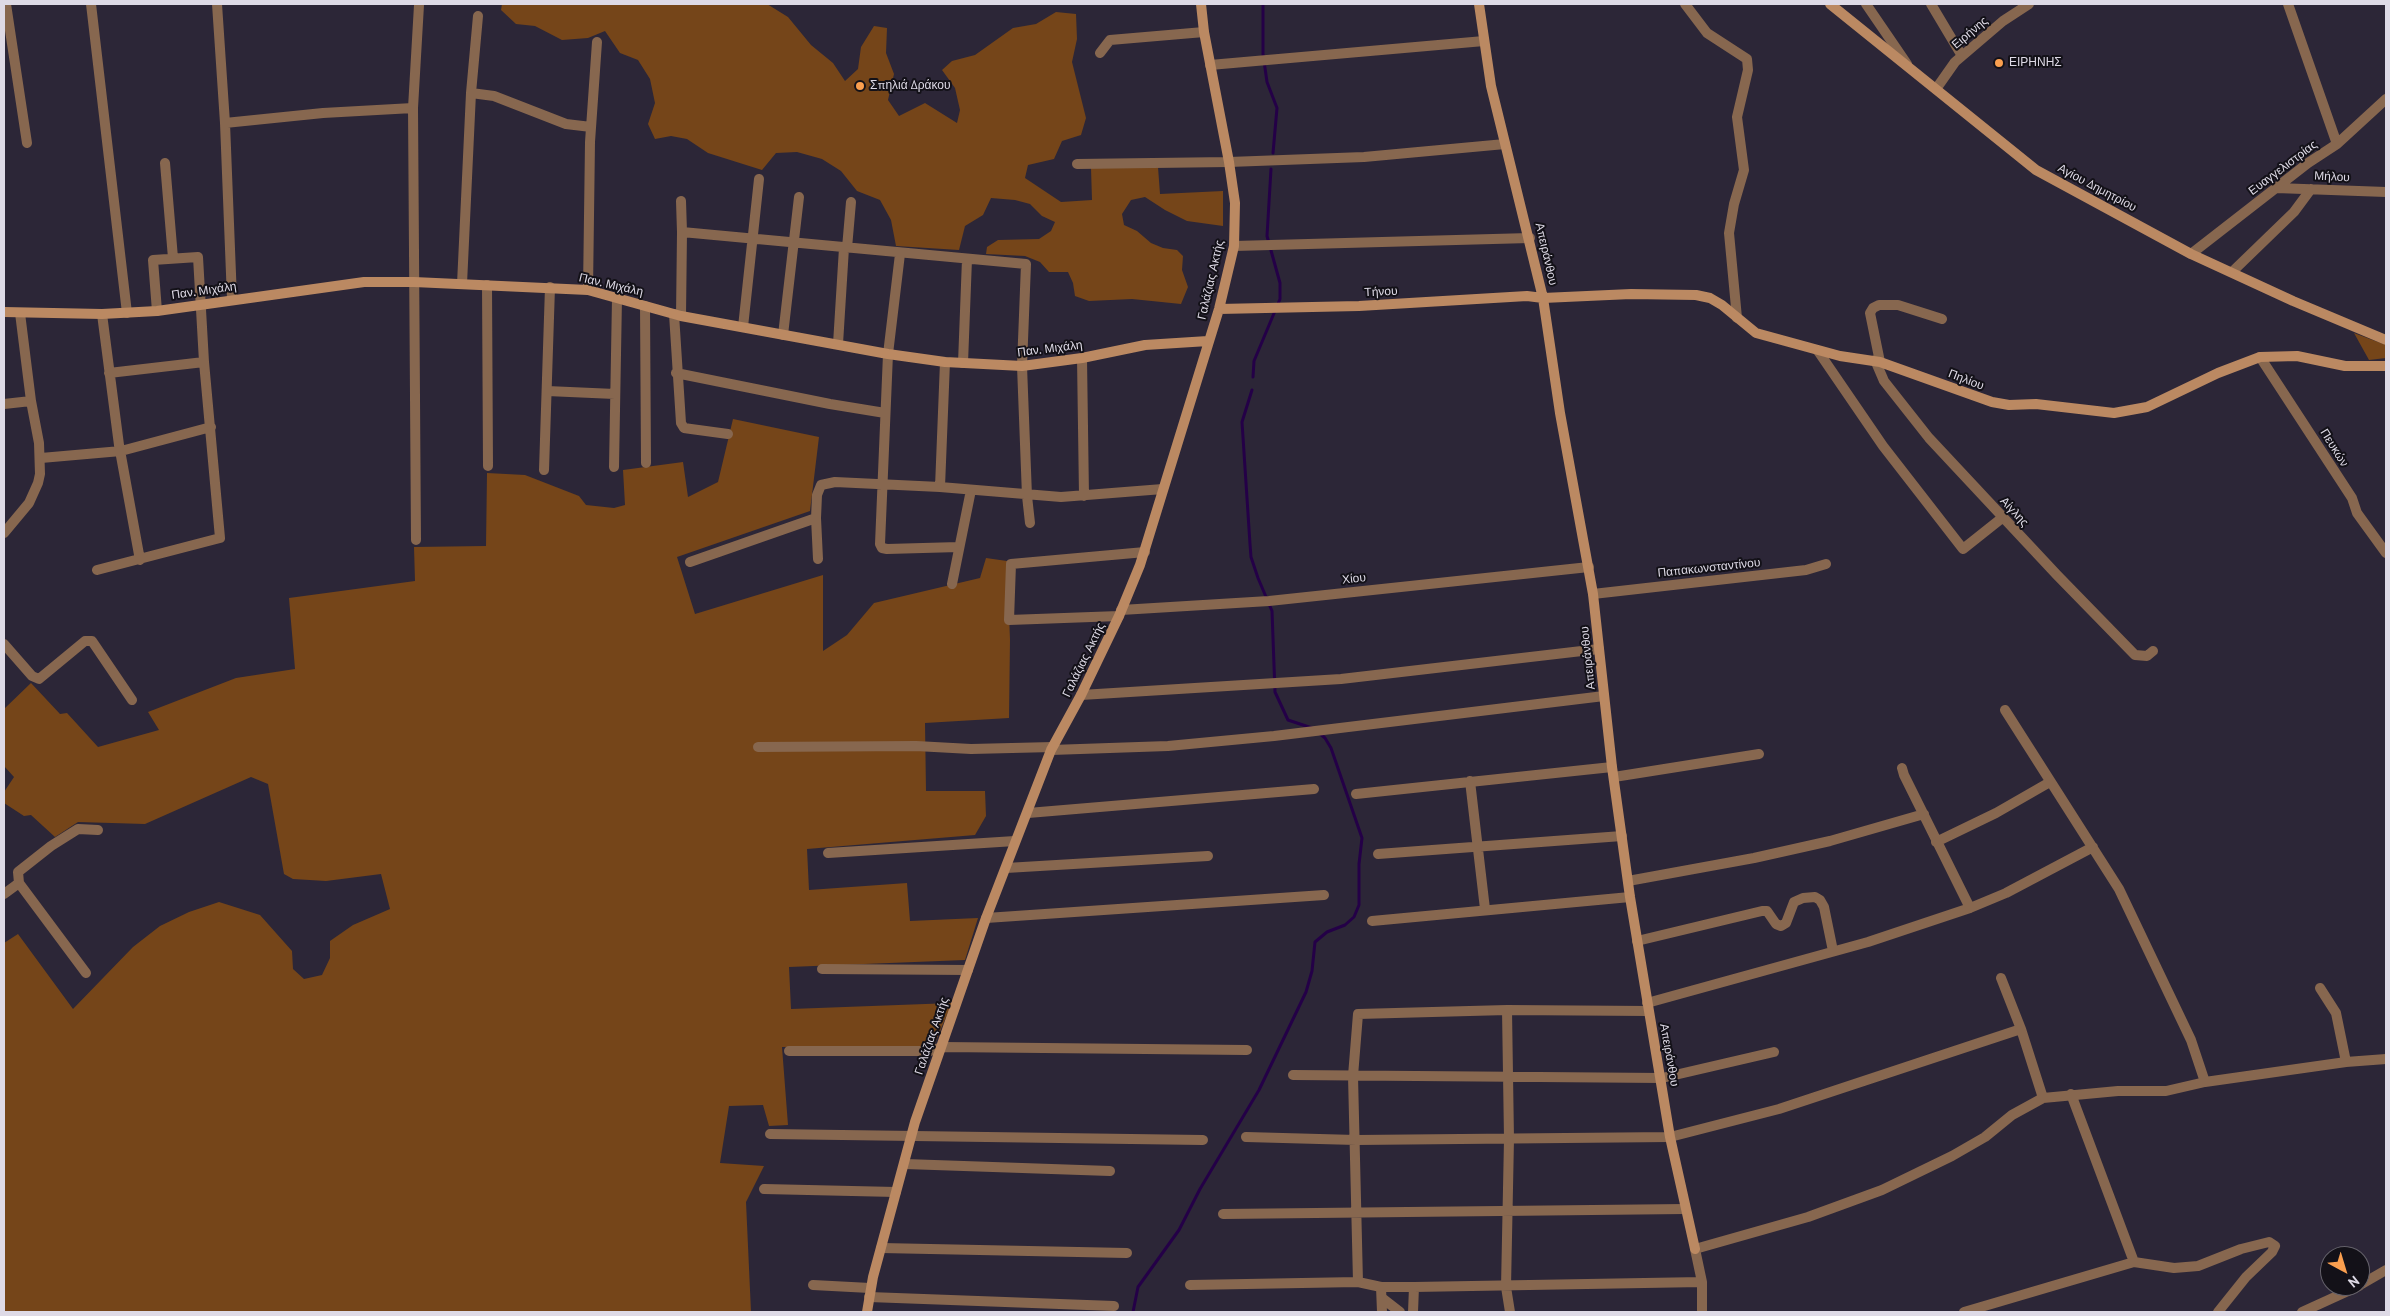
<!DOCTYPE html>
<html>
<head>
<meta charset="utf-8">
<style>
  body { margin:0 }
  #map { position:relative; width:2390px; height:1316px; overflow:hidden; background:#2c2637; font-family:"PT Sans",sans-serif }
  canvas { display:block }
  .frame { position:absolute; inset:0; border:5px solid #dedae6; pointer-events:none }
  .north { position:absolute; left:2320px; top:1246px; width:50px; height:50px; box-sizing:border-box; background:#131118; border:1px solid #64616a; border-radius:50%; rotate:141deg; font-size:14px; font-weight:700; line-height:20px; text-align:center; color:#dedae6 }
  .north::after { content:''; display:block; margin:auto; width:18px; height:22px; background:#fa9f4f; clip-path:polygon(50% 0,100% 100%,50% 72%,0 100%) }
</style>
</head>
<body>
<div id="map">
<canvas width="2390" height="1316"></canvas>
<div class="frame"></div>
<div class="north">N</div>
</div>
<script>
const ctx = document.querySelector('canvas').getContext('2d');
ctx.lineJoin = 'round';
function fill(path, color) { ctx.fillStyle = color; ctx.fill(path, 'evenodd'); }
const toPath = rows => new Path2D(rows.map(r => 'M' + r).join(''));
function stroke(path, color, width, dash) { ctx.strokeStyle = color; ctx.lineWidth = width; ctx.lineCap = dash ? 'butt' : 'round'; ctx.setLineDash(dash || []); ctx.stroke(path); }
function drawText(font, color, halo, rows, align = 'center') {
  ctx.font = font + ' "PT Sans",sans-serif'; ctx.lineWidth = 4; ctx.setLineDash([]); ctx.textBaseline = 'middle'; ctx.strokeStyle = halo; ctx.fillStyle = color; for (const [text, x, y, turn = 0] of rows) {
    ctx.save(); ctx.translate(x, y); ctx.rotate((+turn || 0) * Math.PI / 180); ctx.textAlign = isNaN(turn) ? turn : align; if (halo) ctx.strokeText(text, 0, 0); ctx.fillText(text, 0, 0); ctx.restore();
  }
}
fill(toPath([
  [502,4,767,4,788,17,811,45,833,63,845,81,858,69,861,47,874,26,887,28,886,53,894,74,888,100,899,116,925,103,957,123,960,110,955,88,942,70,952,61,975,55,1013,28,1036,24,1056,12,1076,14,1077,39,1072,62,1086,118,1081,135,1062,141,1054,159,1028,165,1025,178,1061,202,1092,200,1091,168,1158,167,1160,194,1223,191,1223,226,1187,221,1165,210,1145,197,1131,200,1122,214,1124,225,1137,231,1151,243,1163,248,1177,250,1183,256,1182,270,1188,287,1181,304,1132,299,1089,301,1075,296,1073,283,1068,272,1049,272,1040,262,1025,256,986,254,987,247,998,240,1039,239,1051,231,1055,222,1042,216,1030,204,1015,200,991,198,983,215,965,226,959,250,896,246,891,220,880,200,857,191,841,171,822,159,797,152,776,153,762,170,708,153,687,139,671,136,655,139,648,124,655,103,650,79,638,60,620,53,605,31,588,38,562,40,535,26,516,24,501,10],
  [2354,333,2386,345,2386,358,2369,360],
  [733,419,819,437,810,511,677,557,695,614,823,575,823,651,847,635,874,603,980,578,986,558,1007,561,1010,640,1009,718,925,723,926,791,985,791,986,816,975,835,807,849,809,890,907,883,910,921,978,918,965,960,789,967,791,1009,952,1003,935,1043,925,1046,782,1047,788,1125,769,1126,763,1105,729,1106,720,1163,764,1166,746,1202,751,1312,4,1312,4,943,18,934,73,1009,133,947,160,926,189,912,219,902,260,915,292,951,293,969,304,979,322,975,330,958,330,941,353,925,390,909,381,874,326,881,293,879,284,874,268,784,251,777,145,824,78,822,55,837,31,815,24,816,4,803,4,792,14,777,4,766,4,709,31,683,60,714,67,713,98,747,159,730,148,712,236,678,295,669,289,598,415,581,414,547,486,546,487,473,525,475,579,496,586,505,614,508,625,505,623,470,683,462,688,497,718,482]
]), '#754519');
stroke(toPath([
  [1263,4,1263,54,1267,82,1277,108,1273,153],
  [1253,377,1254,361,1280,299,1280,283,1267,236,1271,169],
  [1252,390,1242,422,1250,544,1251,557,1258,578,1272,611,1275,692,1288,720,1312,728],
  [1133,1312,1138,1287,1179,1230,1200,1189,1259,1090,1306,992,1312,971,1315,942,1327,932,1345,925,1354,917,1359,905,1359,864,1362,838,1331,748,1325,738,1319,733]
]), '#240047', 3);
stroke(toPath([
  [6,4,27,143],
  [91,4,127,313],
  [217,4,225,123,232,299],
  [1685,4,1707,33,1747,59,1748,70,1737,117,1744,170,1734,204,1729,233,1737,318],
  [1866,4,1907,64],
  [1931,4,1962,56],
  [2288,4,2337,144],
  [1100,53,1110,40,1204,32],
  [1210,65,1484,41],
  [1936,89,1955,62,2003,21,2029,4],
  [471,93,494,96,566,124,591,127],
  [225,123,323,113,413,108],
  [165,163,173,258],
  [1077,164,1229,162,1364,157,1505,144],
  [2276,188,2386,192],
  [681,201,682,232],
  [1234,246,1530,238],
  [847,248,851,202],
  [900,254,888,354,880,544,882,548,887,549,959,547],
  [2191,254,2308,163,2337,144,2386,99],
  [2232,272,2294,212,2311,189],
  [462,284,471,93,478,16],
  [487,285,488,466],
  [588,290,590,142,597,42],
  [645,306,646,463],
  [102,314,119,445,140,560],
  [674,314,681,423,684,428,691,429,728,434],
  [681,316,682,232,1026,264,1022,366,1027,496,1030,523],
  [743,327,759,179],
  [783,335,799,197],
  [838,344,844,248],
  [1818,351,1883,446,1963,549,2002,518],
  [2260,357,2352,498,2357,513,2386,553],
  [1082,358,1084,496],
  [1875,360,1884,381,1929,438,2057,575,2135,655,2147,656,2153,651],
  [1880,362,1870,313,1873,308,1879,305,1898,305,1942,319],
  [963,363,967,259],
  [109,373,204,362],
  [676,373,830,404,885,413],
  [547,391,615,394],
  [4,404,31,401],
  [41,458,121,451,211,427],
  [614,467,617,298],
  [544,470,550,287],
  [940,487,945,362],
  [816,518,818,559],
  [4,533,29,503,38,483,40,474,39,443,31,401,20,313],
  [416,540,413,108,419,5],
  [690,562,816,518,817,495,821,485,835,482,940,487,1061,497,1163,489],
  [97,570,220,538,204,362,198,257,153,260,157,311],
  [952,584,971,490],
  [1593,594,1806,570,1826,564],
  [1121,610,1269,601,1589,567],
  [1119,616,1009,620,1011,564,1145,552],
  [4,644,32,676,39,679,85,641,92,641,132,700],
  [1081,695,1341,679,1599,649],
  [2005,710,2119,889,2191,1040,2205,1082],
  [758,747,916,746,971,749,1053,747],
  [1051,750,1168,746,1274,736,1604,696],
  [1902,768,1904,775,1970,908],
  [1614,777,1759,754],
  [1470,781,1485,909],
  [1356,794,1612,767],
  [1028,813,1314,789],
  [1936,842,1996,813,2050,782],
  [828,853,1015,841],
  [1378,854,1622,836],
  [1006,868,1208,856],
  [1628,881,1754,858,1830,841,1924,814],
  [19,883,86,973],
  [4,894,19,883,18,872,51,846,78,829,98,830],
  [986,918,1324,895],
  [1372,921,1630,897],
  [1637,941,1762,911,1767,911,1776,924,1781,926,1786,923,1794,902,1803,898,1815,897,1820,900,1824,907,1833,951],
  [822,969,968,970],
  [2001,978,2021,1029,2043,1098],
  [2320,988,2336,1013,2346,1062],
  [1647,1003,1868,942,1970,908,2006,893,2093,847],
  [1507,1010,1509,1139,1506,1287,1510,1312],
  [1648,1011,1507,1010,1358,1014,1353,1076,1358,1282,1381,1287,1414,1287,1702,1282],
  [789,1051,930,1051,942,1047,1247,1050],
  [1293,1075,1662,1078,1774,1052],
  [2071,1094,2134,1262],
  [770,1134,1203,1140],
  [1246,1137,1356,1140,1670,1137,1779,1109,2021,1029],
  [905,1164,1110,1171],
  [764,1189,896,1192],
  [1223,1214,1685,1209],
  [881,1248,1127,1253],
  [813,1285,870,1288],
  [1190,1285,1358,1282],
  [2360,1285,2386,1270],
  [1381,1287,1382,1312],
  [869,1297,1114,1306],
  [1382,1298,1400,1312],
  [1413,1312,1414,1287],
  [1702,1312,1702,1282,1695,1249,1808,1217,1882,1190,1952,1156,1985,1137,2012,1115,2043,1098,2118,1091,2166,1091,2205,1082,2346,1062,2386,1059],
  [1964,1312,2134,1262,2174,1268,2198,1266,2241,1249,2269,1242,2275,1246,2272,1252,2246,1277,2218,1312],
  [2302,1312,2359,1286]
]), '#87674f', 10);
stroke(toPath([
  [1479,4,1491,86,1543,298,1560,413,1593,594,1612,767,1630,897,1670,1137,1695,1249],
  [1830,4,2036,170,2191,254,2293,301,2386,340],
  [1219,309,1359,306,1527,296,1543,298,1631,294,1696,295,1710,298,1722,305,1756,333,1840,356,1880,362,1992,402,2009,405,2036,404,2114,413,2147,407,2218,373,2260,357,2297,356,2345,366,2386,366],
  [4,312,102,314,157,311,364,282,414,282,588,290,681,316,888,354,945,362,1022,366,1082,358,1145,345,1208,341],
  [867,1312,873,1277,915,1122,986,918,1051,750,1081,695,1119,616,1140,565,1219,309,1234,246,1235,203,1229,162,1204,32,1201,4]
]), '#bb8962', 10);
for (const [x, y, r, color] of [
  [1999,63,5,"#fa9f4f"],
  [860,86,5,"#fa9f4f"]
]) { const dot = new Path2D(); dot.arc(x, y, r, 0, 2 * Math.PI); ctx.fillStyle = color; ctx.fill(dot); stroke(dot, '#131118', 2); }
drawText('12px', '#dedae6', '#131118', [
  ["Ειρήνης",1970,33,-40],
  ["Ευαγγελιστρίας",2283,168,-37],
  ["Μήλου",2332,177,3],
  ["Αγίου Δημητρίου",2097,188,28],
  ["Απειράνθου",1546,254,77],
  ["Γαλάζιας Ακτής",1211,280,-77],
  ["Παν. Μιχάλη",611,285,13],
  ["Παν. Μιχάλη",204,291,-8],
  ["Τήνου",1381,292,-3],
  ["Παν. Μιχάλη",1050,349,-7],
  ["Πηλίου",1966,380,21],
  ["Πευκών",2334,448,58],
  ["Αίγλης",2014,512,47],
  ["Παπακωνσταντίνου",1709,568,-6],
  ["Χίου",1354,579,-6],
  ["Απειράνθου",1588,658,-96],
  ["Γαλάζιας Ακτής",1084,660,-64],
  ["Γαλάζιας Ακτής",932,1036,-71],
  ["Απειράνθου",1669,1055,80]
]);
drawText('12px', '#dedae6', '#131118', [
  ["ΕΙΡΗΝΗΣ",2009,63],
  ["Σπηλιά Δράκου",870,86]
], 'left');
</script>
</body>
</html>
